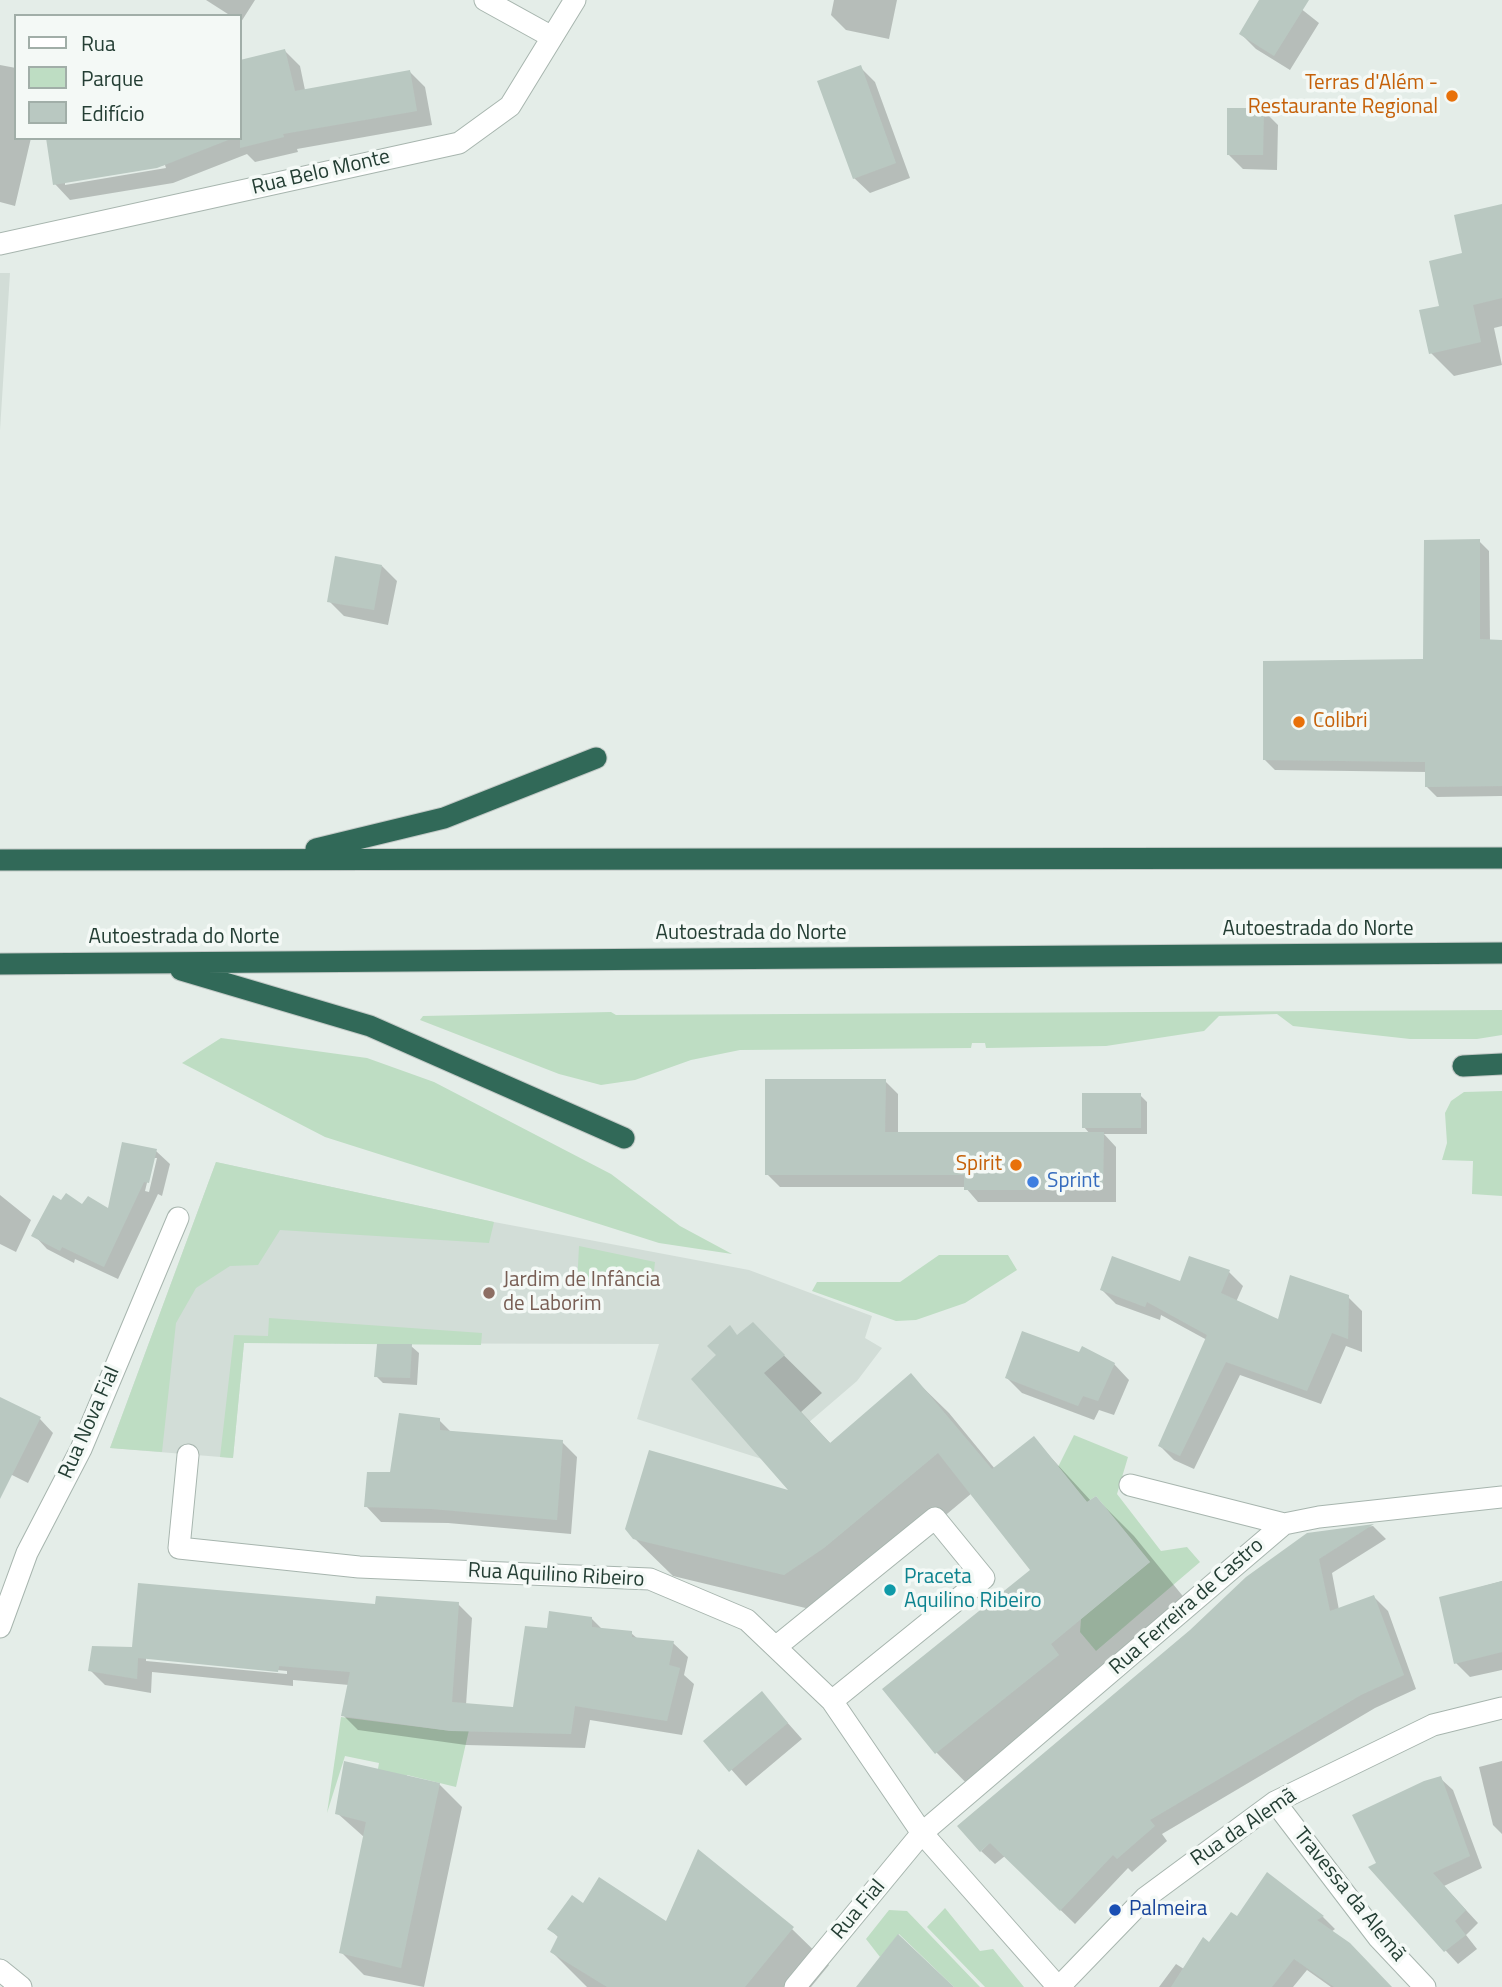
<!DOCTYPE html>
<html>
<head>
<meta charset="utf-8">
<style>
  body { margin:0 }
  #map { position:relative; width:1502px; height:1987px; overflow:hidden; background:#e4ede8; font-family:"Titillium Web",sans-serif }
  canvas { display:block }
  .legend { position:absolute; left:14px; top:14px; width:228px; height:126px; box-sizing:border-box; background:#f4f9f6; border:2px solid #a1aea8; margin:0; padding:9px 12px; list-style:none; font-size:21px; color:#243e34 }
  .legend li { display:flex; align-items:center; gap:14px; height:35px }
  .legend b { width:35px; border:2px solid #a1aea8 }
</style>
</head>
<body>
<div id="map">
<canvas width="1502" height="1987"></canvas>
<ul class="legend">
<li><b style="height:9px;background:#fff"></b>Rua</li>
<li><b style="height:19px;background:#beddc3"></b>Parque</li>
<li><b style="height:19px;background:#b9c8c1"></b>Edifício</li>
</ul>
</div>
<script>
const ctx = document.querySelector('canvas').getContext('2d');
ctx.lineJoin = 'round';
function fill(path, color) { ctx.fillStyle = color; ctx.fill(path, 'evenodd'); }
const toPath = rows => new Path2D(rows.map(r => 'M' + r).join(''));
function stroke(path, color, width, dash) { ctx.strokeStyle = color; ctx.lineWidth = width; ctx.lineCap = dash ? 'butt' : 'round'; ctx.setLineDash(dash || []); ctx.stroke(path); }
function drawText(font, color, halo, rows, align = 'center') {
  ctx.font = font + ' "Titillium Web",sans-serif'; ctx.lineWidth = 7; ctx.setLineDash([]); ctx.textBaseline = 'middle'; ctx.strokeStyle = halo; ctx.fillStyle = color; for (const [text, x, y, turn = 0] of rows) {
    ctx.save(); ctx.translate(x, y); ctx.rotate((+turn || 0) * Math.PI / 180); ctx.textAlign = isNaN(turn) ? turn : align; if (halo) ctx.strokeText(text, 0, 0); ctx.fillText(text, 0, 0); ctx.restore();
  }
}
fill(toPath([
  [0,273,10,273,0,430],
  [216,1162,494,1222,749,1270,872,1316,865,1338,882,1348,857,1381,765,1460,637,1419,659,1344,244,1343,233,1458,110,1448]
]), '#d2ddd7');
fill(toPath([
  [1502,1010,1502,1035,1477,1039,1410,1039,1293,1026,1277,1014,1219,1016,1204,1031,1106,1046,986,1048,985,1043,972,1043,971,1048,740,1050,691,1060,635,1080,601,1085,559,1074,420,1020,423,1016,611,1012,616,1015],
  [221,1038,367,1058,434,1082,611,1174,680,1226,732,1254,659,1243,325,1137,182,1063],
  [1502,1091,1502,1196,1472,1194,1473,1161,1442,1160,1447,1143,1445,1113,1451,1101,1464,1092],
  [216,1162,494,1222,489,1243,280,1230,258,1265,230,1266,196,1288,176,1323,162,1452,110,1448],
  [579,1246,655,1262,652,1289,577,1285],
  [939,1255,1008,1255,1017,1270,965,1303,916,1320,896,1321,812,1291,817,1282,900,1282],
  [269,1318,482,1333,481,1345,244,1343,233,1458,220,1457,234,1335,268,1336],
  [1074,1435,1128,1457,1117,1494,1161,1551,1187,1547,1200,1562,1096,1651,1080,1632,1081,1619,1150,1562,1096,1496,1087,1502,1058,1467],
  [341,1717,451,1731,469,1730,456,1787,407,1775,401,1799,374,1792,379,1763,345,1756,327,1813],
  [945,1908,980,1951,993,1949,1024,1987,985,1987,927,1927],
  [889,1910,907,1911,980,1987,954,1987,899,1934,880,1957,866,1939]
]), '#beddc3');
fill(toPath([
  [206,0,255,0,241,22,240,16,231,16],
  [834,0,897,0,889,39,846,30,831,15],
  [1262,0,1290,0,1319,23,1290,70,1256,49,1241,34],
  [285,51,300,66,305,90,410,72,425,87,432,125,297,149,298,152,255,162,247,154,173,183,70,200,55,184,48,138,240,138,240,62],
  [165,165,166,168,65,185,65,182],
  [0,65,16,68,16,138,31,138,15,206,0,202],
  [860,67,875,82,910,178,870,193,854,178],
  [1263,110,1278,125,1277,170,1243,169,1228,154],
  [1502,206,1502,326,1494,328,1502,365,1454,376,1431,353,1441,308,1464,255],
  [1479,541,1489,551,1490,641,1502,641,1502,796,1437,797,1427,787,1427,772,1275,770,1264,759,1425,661],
  [382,566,397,581,388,625,344,616,329,601],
  [885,1081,898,1094,898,1134,1090,1134,1084,1127,1140,1095,1147,1102,1147,1134,1104,1134,1116,1147,1116,1202,978,1202,965,1187,780,1187,767,1174],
  [156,1151,170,1164,162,1196,158,1194,118,1279,75,1259,74,1263,47,1249,34,1235,61,1202,110,1210],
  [153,1158,157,1158,149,1192,145,1191],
  [0,1195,31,1220,16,1252,0,1244],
  [1229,1272,1243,1286,1236,1302,1279,1321,1348,1297,1362,1311,1362,1352,1346,1346,1321,1404,1240,1375,1194,1469,1174,1460,1160,1446,1207,1340,1161,1315,1160,1320,1116,1304,1102,1290,1181,1284],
  [753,1325,822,1393,801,1412,831,1444,911,1376,949,1413,995,1469,1034,1439,1091,1501,1096,1498,1134,1536,1186,1600,974,1791,937,1753,884,1689,1033,1570,972,1493,862,1585,822,1612,673,1576,634,1538,793,1493,738,1336],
  [411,1346,419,1353,417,1385,383,1383,376,1376],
  [1114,1364,1129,1380,1114,1415,1099,1410,1094,1420,1022,1393,1007,1378],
  [0,1399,40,1419,53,1433,28,1483,0,1469],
  [439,1420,452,1433,562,1442,577,1457,571,1534,448,1523,381,1522,366,1506],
  [1373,1526,1386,1539,1332,1573,1339,1610,1374,1597,1388,1611,1416,1689,1375,1708,1162,1834,1167,1841,1132,1872,1128,1868,1075,1924,1005,1856,995,1864,981,1851,1308,1534],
  [1502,1581,1502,1670,1470,1677,1456,1663,1441,1598],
  [458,1604,472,1618,466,1705,514,1709,549,1630,592,1619,602,1629,631,1633,638,1639,673,1643,688,1657,684,1675,694,1684,682,1735,590,1720,585,1748,466,1745,358,1730,343,1715,349,1685,293,1680,293,1686,152,1672,151,1693,105,1685,90,1670,133,1648,376,1606],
  [146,1657,287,1671,287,1674,146,1661],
  [762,1694,802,1739,746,1786,706,1741],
  [1502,1761,1502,1834,1493,1825,1479,1767],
  [1440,1778,1453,1790,1482,1868,1444,1886,1478,1923,1466,1935,1477,1949,1458,1964,1370,1868,1378,1864],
  [439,1784,462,1807,424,1987,364,1975,341,1952,364,1837,337,1813],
  [1267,1875,1323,1917,1335,1929,1331,1932,1390,1987,1331,1987,1307,1970,1293,1987,1159,1987,1176,1964,1184,1969,1237,1918],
  [583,1905,667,1924,792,1929,829,1965,811,1987,587,1987,552,1952,559,1938,550,1929]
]), '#0003');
fill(toPath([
  [1259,0,1309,0,1274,56,1239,34],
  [285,49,295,91,410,70,417,111,283,134,284,137,240,148,240,60],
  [861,65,896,163,853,179,817,81],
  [1227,108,1264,108,1263,155,1227,155],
  [46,138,228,138,228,140,157,168,53,185],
  [1502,204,1502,298,1473,305,1481,342,1429,354,1419,310,1439,306,1429,261,1462,253,1454,215],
  [1480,539,1480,639,1502,640,1502,786,1425,787,1425,762,1263,760,1263,661,1423,659,1424,540],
  [335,556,382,565,374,610,327,602],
  [765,1079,886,1079,885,1132,1104,1132,1103,1190,964,1190,964,1175,765,1175],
  [1082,1093,1141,1093,1141,1128,1082,1128],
  [122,1142,157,1149,149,1183,144,1182,104,1267,62,1247,60,1251,31,1236,53,1195,61,1200,66,1193,82,1204,88,1196,108,1208],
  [1112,1256,1180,1281,1189,1256,1230,1270,1221,1293,1278,1319,1290,1275,1349,1295,1348,1339,1332,1333,1307,1391,1226,1362,1180,1456,1158,1446,1207,1335,1147,1302,1145,1307,1100,1290],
  [753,1322,785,1355,764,1373,830,1443,911,1373,992,1469,1034,1436,1087,1502,1096,1496,1150,1562,1051,1644,1059,1655,935,1754,882,1689,1030,1570,938,1453,824,1548,784,1575,633,1539,625,1529,649,1450,788,1490,691,1379,716,1355,707,1346,730,1325,737,1335],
  [1022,1331,1079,1352,1082,1346,1115,1363,1098,1401,1083,1396,1078,1406,1005,1378],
  [377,1344,412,1344,410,1378,374,1377],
  [0,1397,41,1417,0,1499],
  [399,1413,440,1418,440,1430,563,1440,557,1520,432,1509,364,1507,367,1472,390,1472],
  [1374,1524,1319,1559,1330,1611,1374,1595,1404,1675,1361,1695,1150,1820,1155,1826,1117,1859,1113,1855,1060,1911,990,1843,980,1852,957,1826,1190,1630,1246,1577,1307,1533],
  [1502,1581,1502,1652,1454,1664,1439,1597],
  [138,1583,375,1604,376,1596,459,1602,452,1702,513,1707,525,1626,547,1628,549,1611,592,1617,592,1627,632,1631,632,1637,674,1641,669,1665,680,1668,667,1721,575,1706,571,1734,451,1731,341,1716,350,1672,279,1666,278,1672,138,1658,137,1679,88,1671,92,1646,132,1647],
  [762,1691,788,1723,729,1772,703,1741],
  [344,1761,440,1783,401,1968,339,1953,366,1822,335,1814],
  [1441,1776,1470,1856,1433,1873,1466,1910,1455,1921,1466,1935,1444,1952,1368,1867,1376,1863,1352,1815,1424,1781],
  [698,1849,794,1927,745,1987,607,1987,550,1952,558,1936,547,1929,572,1895,583,1903,599,1877,666,1921],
  [1267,1872,1324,1916,1317,1920,1350,1943,1392,1987,1334,1987,1294,1959,1272,1987,1171,1987,1203,1937,1209,1942,1231,1912,1237,1916],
  [898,1934,954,1987,856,1987]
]), '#b9c8c1');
const minor = toPath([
  [485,0,552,37],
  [0,244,459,143,510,106,575,0],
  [188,1455,179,1548,359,1567,650,1579,747,1620,832,1701,922,1833,1058,1987],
  [1130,1485,1284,1524],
  [0,1627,27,1553,81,1449,178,1218],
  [777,1646,935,1518,984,1578,832,1701],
  [1275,1802,1378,1937,1425,1987],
  [0,1970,21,1987],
  [795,1987,922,1833,1284,1524,1319,1517,1502,1497],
  [1059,1987,1145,1898,1275,1802,1433,1725,1502,1708]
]);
const highway = toPath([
  [316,849,444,818,596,758],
  [0,860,1502,858],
  [0,964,1502,953],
  [181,970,370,1026,624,1138],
  [1463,1066,1502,1064]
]);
stroke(minor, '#a7b5ae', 23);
stroke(highway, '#c2c9c6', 23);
stroke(minor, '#fff', 21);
stroke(highway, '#316958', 21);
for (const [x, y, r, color] of [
  [1452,96,7,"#e8710a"],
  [1299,722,7,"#e8710a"],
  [1016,1165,7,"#e8710a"],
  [1033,1182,7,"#3f7fe0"],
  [489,1293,7,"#8d6e63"],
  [890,1590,7,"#0f9aa8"],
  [1115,1910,7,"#1a4fb4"]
]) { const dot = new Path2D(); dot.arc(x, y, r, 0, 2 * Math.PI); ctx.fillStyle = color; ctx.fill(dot); stroke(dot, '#f4f9f6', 2.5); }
drawText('21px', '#c56008', '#f4f9f6', [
  ["Terras d'Além -",1438,84],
  ["Restaurante Regional",1438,108],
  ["Colibri",1313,722,"left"],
  ["Spirit",1002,1165]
], 'right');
drawText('21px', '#243e34', '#f4f9f6', [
  ["Rua Belo Monte",321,173,-13],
  ["Autoestrada do Norte",1318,930],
  ["Autoestrada do Norte",751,934],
  ["Autoestrada do Norte",184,938],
  ["Rua Nova Fial",90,1423,-66],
  ["Rua Aquilino Ribeiro",556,1576,3],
  ["Rua Ferreira de Castro",1187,1607,-41],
  ["Rua da Alemã",1244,1828,-34],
  ["Travessa da Alemã",1349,1895,51],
  ["Rua Fial",859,1910,-50]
]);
drawText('21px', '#366cbe', '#f4f9f6', [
  ["Sprint",1047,1182]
], 'left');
drawText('21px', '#785e54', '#f4f9f6', [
  ["Jardim de Infância",503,1281],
  ["de Laborim",503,1305]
], 'left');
drawText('21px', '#0d838f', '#f4f9f6', [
  ["Praceta",904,1578],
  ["Aquilino Ribeiro",904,1602]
], 'left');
drawText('21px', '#164399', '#f4f9f6', [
  ["Palmeira",1129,1910]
], 'left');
</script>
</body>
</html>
